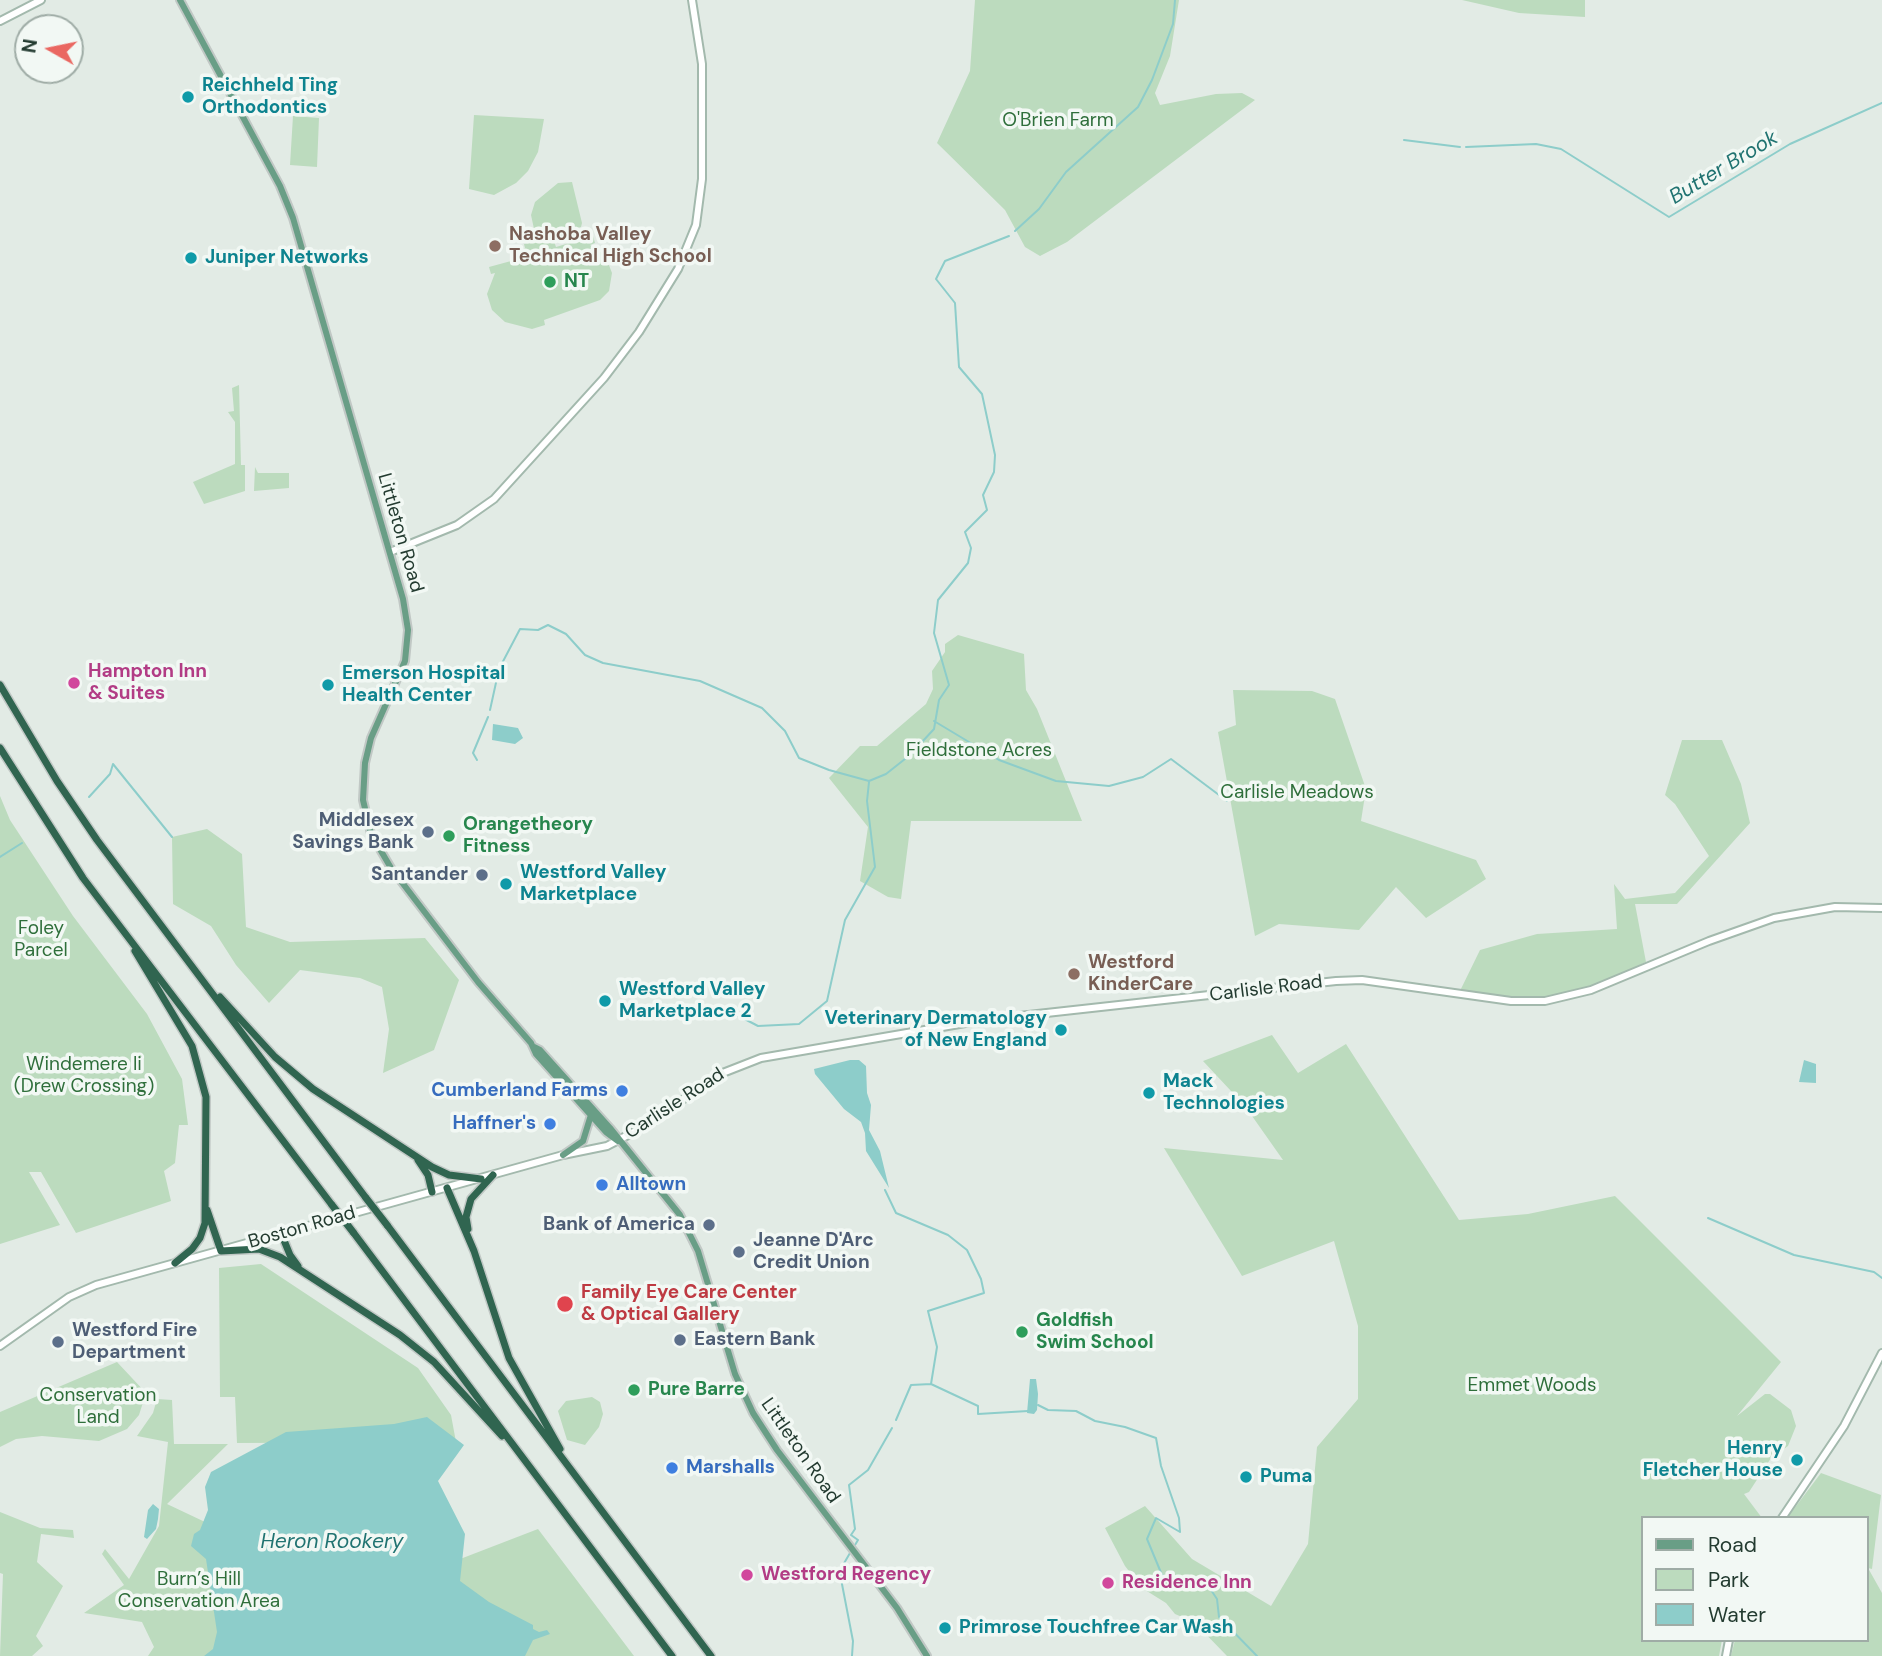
<!DOCTYPE html>
<html>
<head>
<meta charset="utf-8">
<style>
  body { margin:0 }
  #map { position:relative; width:1882px; height:1656px; overflow:hidden; background:#e2ebe5; font-family:"DM Sans",sans-serif }
  canvas { display:block }
  .legend { position:absolute; left:1641px; top:1516px; width:228px; height:126px; box-sizing:border-box; background:#f2f8f4; border:2px solid #9faca6; margin:0; padding:9px 12px; list-style:none; font-size:21px; color:#233b30 }
  .legend li { display:flex; align-items:center; gap:14px; height:35px }
  .legend b { width:35px; border:2px solid #9faca6 }
  .north { position:absolute; left:14px; top:14px; width:70px; height:70px; box-sizing:border-box; background:#f2f8f4; border:2px solid #9faca6; border-radius:50%; rotate:279deg; font-size:19px; font-weight:700; line-height:28px; text-align:center; color:#233b30 }
  .north::after { content:''; display:block; margin:auto; width:24px; height:32px; background:#ea6761; clip-path:polygon(50% 0,100% 100%,50% 72%,0 100%) }
</style>
</head>
<body>
<div id="map">
<canvas width="1882" height="1656"></canvas>
<ul class="legend">
<li><b style="height:9px;background:#699e86"></b>Road</li>
<li><b style="height:19px;background:#bcdbbe"></b>Park</li>
<li><b style="height:19px;background:#8dcdca"></b>Water</li>
</ul>
<div class="north">N</div>
</div>
<script>
const ctx = document.querySelector('canvas').getContext('2d');
ctx.lineJoin = 'round';
function fill(path, color) { ctx.fillStyle = color; ctx.fill(path, 'evenodd'); }
const toPath = rows => new Path2D(rows.map(r => 'M' + r).join(''));
function stroke(path, color, width, dash) { ctx.strokeStyle = color; ctx.lineWidth = width; ctx.lineCap = dash ? 'butt' : 'round'; ctx.setLineDash(dash || []); ctx.stroke(path); }
function drawText(font, color, halo, rows, align = 'center') {
  ctx.font = font + ' "DM Sans",sans-serif'; ctx.lineWidth = 7; ctx.setLineDash([]); ctx.textBaseline = 'middle'; ctx.strokeStyle = halo; ctx.fillStyle = color; for (const [text, x, y, turn = 0] of rows) {
    ctx.save(); ctx.translate(x, y); ctx.rotate((+turn || 0) * Math.PI / 180); ctx.textAlign = isNaN(turn) ? turn : align; if (halo) ctx.strokeText(text, 0, 0); ctx.fillText(text, 0, 0); ctx.restore();
  }
}
fill(toPath([
  [975,0,1179,0,1170,56,1155,93,1160,105,1216,94,1242,93,1255,100,1067,242,1040,256,1025,247,1005,210,937,143,970,71],
  [1462,0,1585,0,1585,17,1519,13],
  [474,115,544,119,538,152,528,171,516,183,494,195,469,189],
  [293,116,319,118,317,167,290,165],
  [572,182,582,223,581,227,536,238,531,215,535,202,558,183],
  [593,236,595,243,590,245,605,255,612,273,609,291,600,300,544,320,545,325,532,329,505,322,492,310,487,294,495,273,491,274,489,267,522,258,520,250,525,248,524,244,553,238,556,247],
  [239,385,241,465,245,465,245,491,204,504,193,482,235,464,235,422,228,412,234,411,232,388],
  [255,467,258,473,289,473,289,488,254,491],
  [958,635,1024,654,1026,690,1037,709,1082,821,911,821,901,899,888,897,860,881,868,827,829,778,860,746,877,746,926,704,933,689,932,671,945,652,945,644],
  [1233,690,1312,691,1335,699,1366,789,1361,821,1476,860,1486,879,1426,918,1396,887,1359,930,1279,924,1255,936,1218,732,1236,725],
  [1682,740,1722,740,1741,784,1750,823,1677,904,1635,904,1646,962,1585,991,1541,1002,1458,995,1480,950,1537,934,1617,929,1614,884,1625,899,1675,893,1709,856,1675,804,1665,795],
  [0,796,10,820,73,916,147,1014,182,1079,188,1125,179,1125,175,1163,164,1171,171,1201,76,1233,41,1172,29,1172,60,1225,0,1244],
  [207,829,242,854,246,927,290,942,425,938,459,980,434,1050,383,1073,389,1029,382,987,360,978,300,970,269,1003,236,965,211,926,173,904,172,837],
  [1272,1035,1298,1073,1346,1044,1459,1220,1528,1214,1615,1196,1781,1362,1737,1416,1765,1394,1770,1394,1791,1410,1796,1426,1788,1446,1771,1458,1749,1492,1744,1494,1762,1518,1642,1518,1642,1640,1722,1640,1719,1656,1227,1656,1194,1622,1175,1614,1166,1603,1142,1588,1125,1566,1105,1528,1145,1506,1192,1559,1271,1606,1308,1544,1317,1447,1358,1399,1358,1326,1334,1241,1242,1276,1164,1148,1283,1160,1245,1106,1203,1061],
  [261,1264,418,1368,451,1415,456,1442,237,1443,235,1397,220,1397,219,1268],
  [117,1362,146,1393,139,1415,127,1429,99,1441,42,1436,16,1439,0,1447,0,1412],
  [592,1397,600,1402,603,1414,599,1427,585,1445,567,1440,558,1411,566,1401],
  [157,1399,172,1400,174,1444,228,1444,167,1504,298,1566,289,1625,538,1529,634,1656,148,1656,154,1647,142,1622,84,1613,124,1585,102,1554,105,1549,129,1579,159,1526,168,1442,137,1436,153,1413],
  [1821,1473,1881,1495,1872,1569,1868,1568,1882,1593,1882,1656,1731,1656,1735,1640,1866,1640,1866,1518,1787,1518],
  [0,1512,40,1528,73,1530,74,1538,41,1534,37,1562,63,1586,36,1636,43,1646,32,1656,0,1656,3,1574,0,1573]
]), '#bcdbbe');
fill(toPath([
  [493,724,518,728,523,738,515,744,492,740],
  [850,1060,859,1060,866,1066,867,1093,871,1105,869,1130,880,1151,889,1188,866,1151,865,1133,861,1122,844,1109,815,1074,814,1069],
  [1804,1060,1816,1064,1816,1083,1799,1082],
  [1030,1379,1036,1379,1038,1394,1037,1410,1034,1414,1027,1413],
  [427,1417,464,1445,438,1481,465,1534,460,1581,489,1602,533,1625,533,1629,539,1632,547,1630,550,1634,533,1640,525,1656,204,1656,213,1649,217,1632,206,1559,191,1546,194,1534,200,1530,208,1510,205,1487,211,1472,286,1432,394,1424],
  [153,1504,159,1509,158,1519,156,1529,147,1539,144,1537,148,1510]
]), '#8dcdca');
stroke(toPath([
  [1404,140,1460,147],
  [1466,147,1536,144,1561,149,1669,217,1790,144,1882,103],
  [1015,231,1039,209,1066,172,1138,107,1152,80,1173,24,1175,0],
  [490,710,499,669,520,629,538,630,548,625,566,634,585,655,603,663,700,681,762,708,785,731,799,758,829,770,869,781,886,774,910,755,934,729,939,700,949,685,934,633,938,600,968,563,971,548,965,532,987,510,983,495,994,472,995,455,982,394,959,367,955,303,936,279,945,261,1009,236],
  [934,721,999,760,1056,781,1109,786,1143,777,1171,759,1227,801],
  [477,760,473,753,488,717],
  [89,797,110,774,113,764,172,837],
  [0,857,22,843],
  [735,1014,758,1026,799,1024,827,1001,845,920,875,867,867,801,869,782],
  [885,1190,896,1213,948,1235,967,1250,981,1279,984,1293,928,1311,937,1347,931,1384],
  [1708,1218,1794,1255,1874,1272,1882,1278],
  [1038,1405,1048,1410,1076,1411,1095,1421,1125,1427,1156,1438,1161,1466,1179,1518,1180,1532,1156,1518,1147,1539,1162,1575,1184,1587,1207,1584,1217,1599,1219,1617,1257,1656],
  [896,1420,911,1385,931,1384,978,1406,978,1414,1028,1411],
  [855,1545,858,1540,851,1535,855,1529,849,1485,868,1470,892,1428],
  [850,1553,843,1565,841,1579,853,1641,852,1656]
]), '#8dcdca', 2);
const secondary = toPath([
  [0,21,41,0],
  [390,552,457,525,494,499,604,378,639,332,678,269,696,225,702,179,702,64,692,0],
  [0,1346,69,1297,96,1285,563,1155,607,1146,651,1123,715,1076,761,1058,983,1020,1336,981,1362,980,1511,1001,1545,1001,1591,990,1709,941,1774,918,1835,907,1882,908],
  [1782,1518,1844,1426,1882,1353],
  [1726,1656,1729,1640]
]);
const primary = toPath([
  [180,0,280,186,293,218,403,599,408,630,405,661,371,738,365,763,363,800,371,834,391,868,478,982,531,1043,536,1054,606,1132,618,1141],
  [534,1047,540,1050,610,1128,680,1215,698,1251,735,1374,753,1413,777,1450,897,1608,927,1656],
  [563,1155,583,1141,591,1115]
]);
const highway = toPath([
  [0,685,57,781,97,840,366,1198],
  [0,748,83,878,332,1205],
  [135,951,192,1046,206,1097,205,1223,200,1238,192,1249,175,1263],
  [220,997,275,1057,313,1089,432,1167,449,1175,481,1179],
  [418,1160,428,1175,432,1192],
  [447,1188,474,1251,509,1358,560,1449],
  [207,1210,221,1251,259,1249,280,1257,400,1335,434,1362,502,1436],
  [387,1225,711,1656],
  [468,1229,466,1217,471,1199,493,1175],
  [353,1232,672,1656],
  [281,1233,290,1255,298,1266]
]);
stroke(secondary, '#a3b9ad', 10);
stroke(primary, '#c1c8c5', 10);
stroke(highway, '#c1c8c5', 10);
stroke(secondary, '#fff', 6);
stroke(primary, '#699e86', 6);
stroke(highway, '#306550', 7);
const highwayBridge = toPath([
  [366,1198,387,1225],
  [332,1205,353,1232]
]);
stroke(highwayBridge, '#c1c8c5', 10, []);
stroke(highwayBridge, '#306550', 7);
for (const [x, y, r, color] of [
  [188,97,7,"#0f9aa8"],
  [495,246,7,"#8d6e63"],
  [191,258,7,"#0f9aa8"],
  [550,282,7,"#2e9e5b"],
  [74,683,7,"#d1479c"],
  [328,685,7,"#0f9aa8"],
  [428,832,7,"#5c6f8a"],
  [449,836,7,"#2e9e5b"],
  [482,875,7,"#5c6f8a"],
  [506,884,7,"#0f9aa8"],
  [1074,974,7,"#8d6e63"],
  [605,1001,7,"#0f9aa8"],
  [1061,1030,7,"#0f9aa8"],
  [622,1091,7,"#3f7fe0"],
  [1149,1093,7,"#0f9aa8"],
  [550,1124,7,"#3f7fe0"],
  [602,1185,7,"#3f7fe0"],
  [709,1225,7,"#5c6f8a"],
  [739,1252,7,"#5c6f8a"],
  [565,1304,9,"#e0444e"],
  [1022,1332,7,"#2e9e5b"],
  [680,1340,7,"#5c6f8a"],
  [58,1342,7,"#5c6f8a"],
  [634,1390,7,"#2e9e5b"],
  [1797,1460,7,"#0f9aa8"],
  [672,1468,7,"#3f7fe0"],
  [1246,1477,7,"#0f9aa8"],
  [747,1575,7,"#d1479c"],
  [1108,1583,7,"#d1479c"],
  [945,1628,7,"#0f9aa8"]
]) { const dot = new Path2D(); dot.arc(x, y, r, 0, 2 * Math.PI); ctx.fillStyle = color; ctx.fill(dot); stroke(dot, '#f2f8f4', 2.5); }
drawText('bold 19px', '#0d838f', '#f2f8f4', [
  ["Reichheld Ting",202,86],
  ["Orthodontics",202,108],
  ["Juniper Networks",205,258],
  ["Emerson Hospital",342,674],
  ["Health Center",342,696],
  ["Westford Valley",520,873],
  ["Marketplace",520,895],
  ["Westford Valley",619,990],
  ["Marketplace 2",619,1012],
  ["Veterinary Dermatology",1047,1019,"right"],
  ["of New England",1047,1041,"right"],
  ["Mack",1163,1082],
  ["Technologies",1163,1104],
  ["Henry",1783,1449,"right"],
  ["Fletcher House",1783,1471,"right"],
  ["Puma",1260,1477],
  ["Primrose Touchfree Car Wash",959,1628]
], 'left');
drawText('19px', '#2f6f3b', '#f2f8f4', [
  ["O'Brien Farm",1058,121],
  ["Fieldstone Acres",979,751],
  ["Carlisle Meadows",1297,793],
  ["Foley",41,929],
  ["Parcel",41,951],
  ["Windemere Ii",84,1065],
  ["(Drew Crossing)",84,1087],
  ["Emmet Woods",1532,1386],
  ["Conservation",98,1396],
  ["Land",98,1418],
  ["Burn’s Hill",199,1580],
  ["Conservation Area",199,1602]
]);
drawText('bold 19px', '#785e54', '#f2f8f4', [
  ["Nashoba Valley",509,235],
  ["Technical High School",509,257],
  ["Westford",1088,963],
  ["KinderCare",1088,985]
], 'left');
drawText('bold 19px', '#27864d', '#f2f8f4', [
  ["NT",564,282],
  ["Orangetheory",463,825],
  ["Fitness",463,847],
  ["Goldfish",1036,1321],
  ["Swim School",1036,1343],
  ["Pure Barre",648,1390]
], 'left');
drawText('19px', '#233b30', '#f2f8f4', [
  ["Littleton Road",400,533,74],
  ["Carlisle Road",1266,989,-7],
  ["Carlisle Road",675,1104,-33],
  ["Boston Road",302,1228,-16],
  ["Littleton Road",800,1451,55]
]);
drawText('bold 19px', '#b23c85', '#f2f8f4', [
  ["Hampton Inn",88,672],
  ["& Suites",88,694],
  ["Westford Regency",761,1575],
  ["Residence Inn",1122,1583]
], 'left');
drawText('bold 19px', '#4e5e75', '#f2f8f4', [
  ["Middlesex",414,821],
  ["Savings Bank",414,843],
  ["Santander",468,875],
  ["Bank of America",695,1225],
  ["Jeanne D'Arc",753,1241,"left"],
  ["Credit Union",753,1263,"left"],
  ["Westford Fire",72,1331,"left"],
  ["Department",72,1353,"left"],
  ["Eastern Bank",694,1340,"left"]
], 'right');
drawText('bold 19px', '#366cbe', '#f2f8f4', [
  ["Cumberland Farms",608,1091],
  ["Haffner's",536,1124],
  ["Alltown",616,1185,"left"],
  ["Marshalls",686,1468,"left"]
], 'right');
drawText('bold 19px', '#be3a42', '#f2f8f4', [
  ["Family Eye Care Center",581,1293],
  ["& Optical Gallery",581,1315]
], 'left');
drawText('italic 21px', '#207371', '#f2f8f4', [
  ["Butter Brook",1724,168,-31],
  ["Heron Rookery",332,1542]
]);
</script>
</body>
</html>
